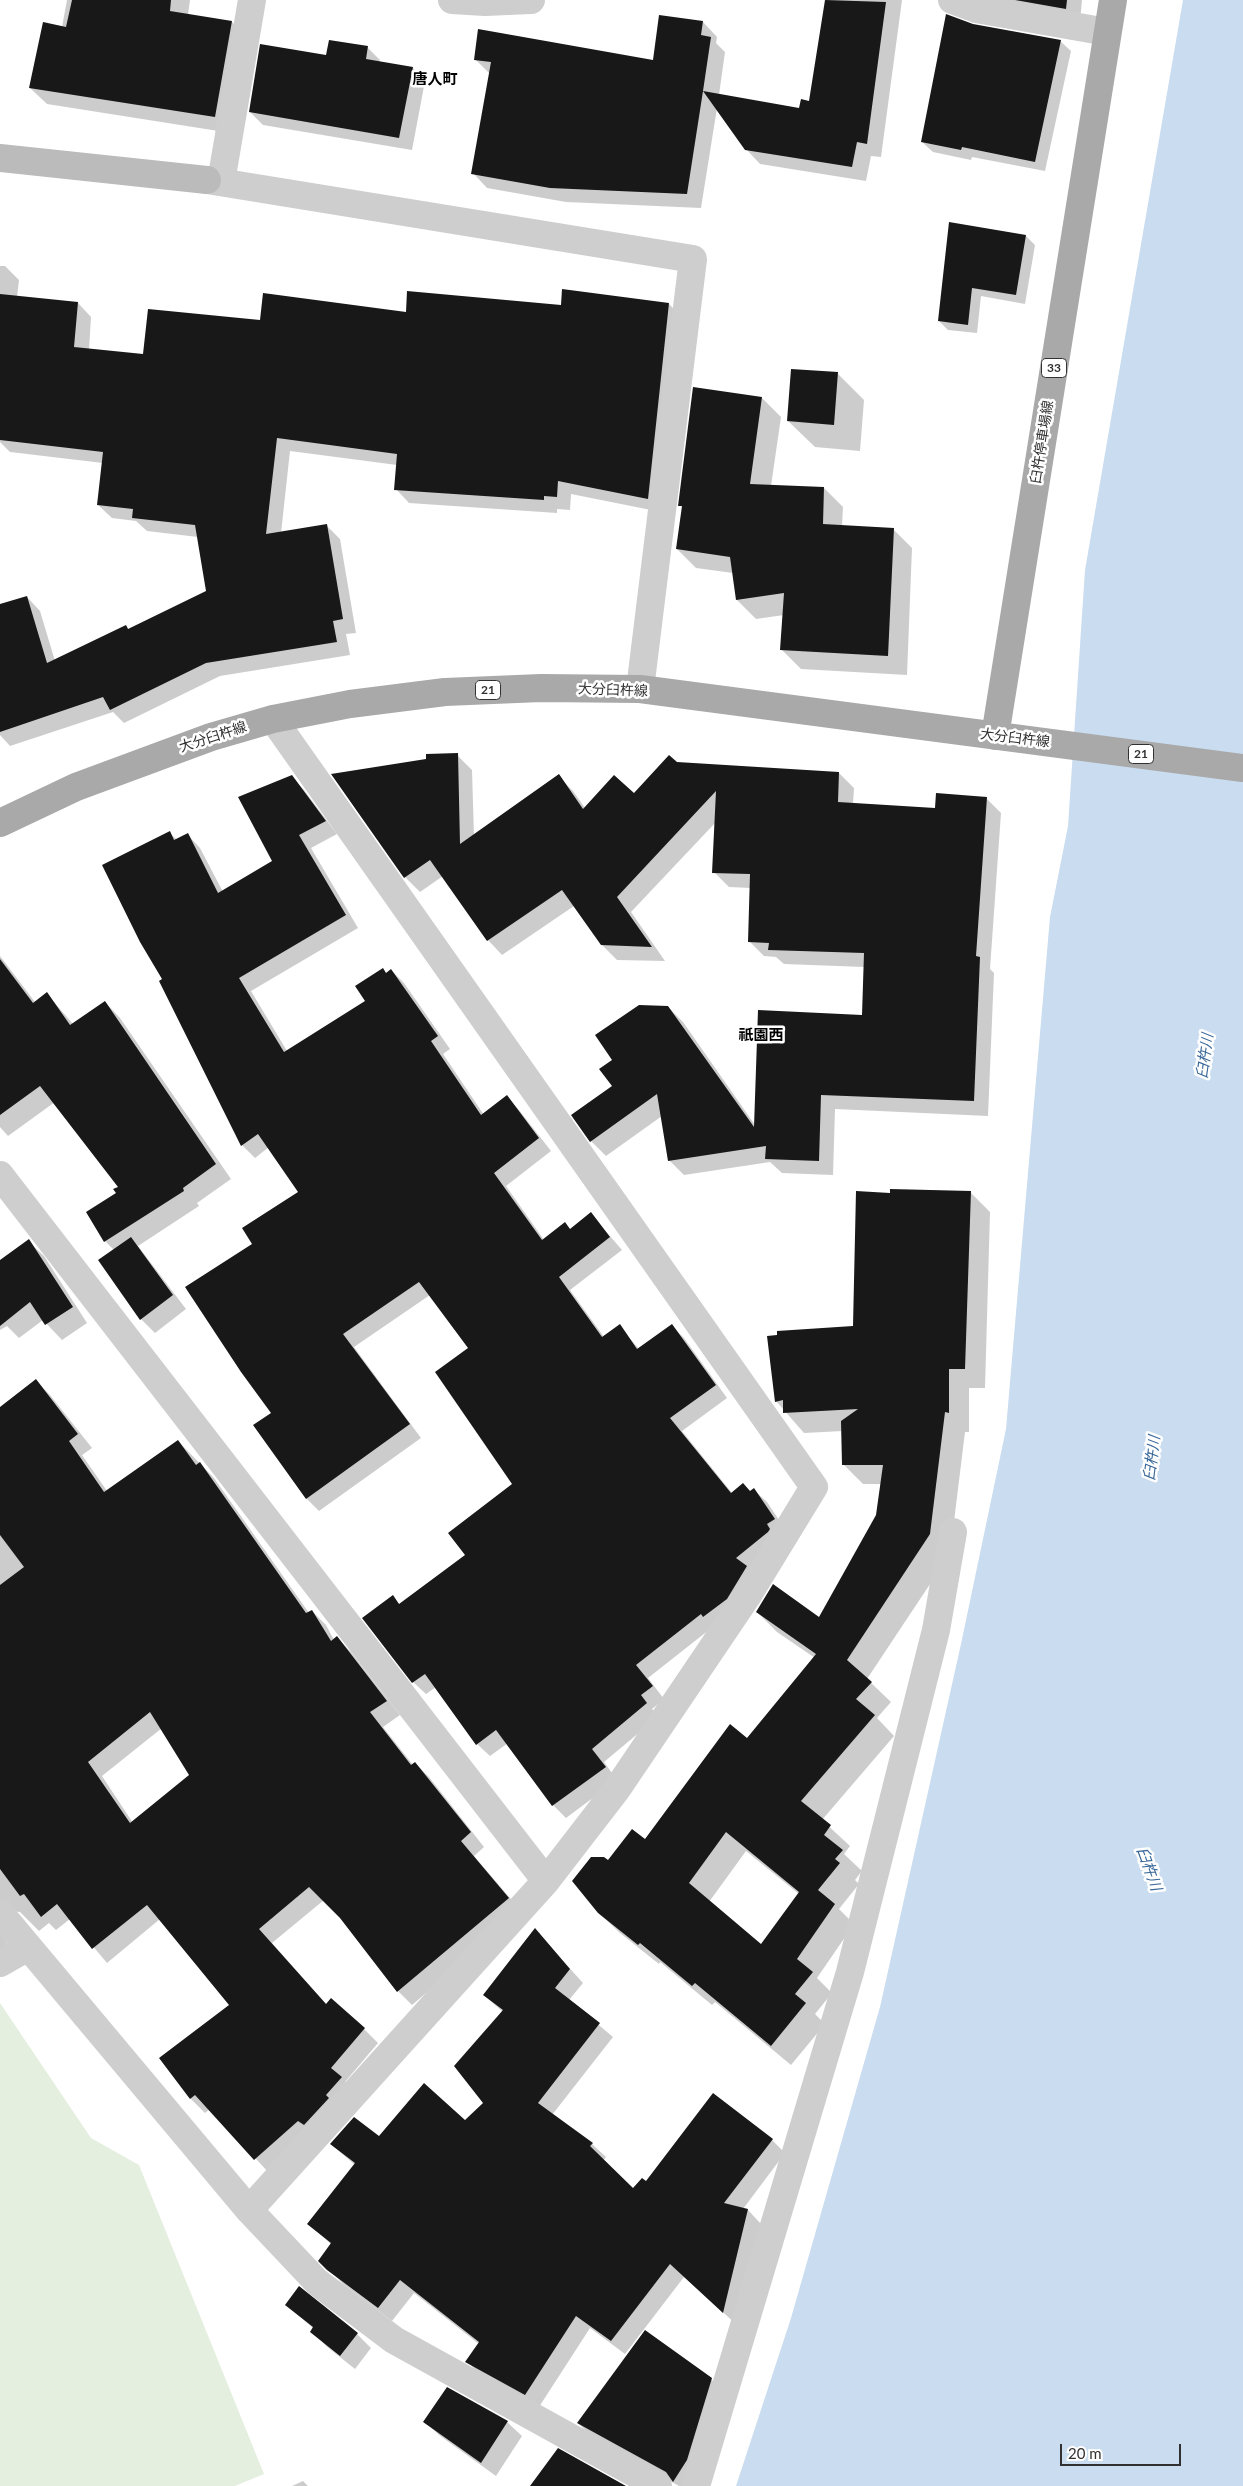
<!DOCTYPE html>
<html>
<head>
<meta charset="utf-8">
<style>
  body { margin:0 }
  #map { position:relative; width:1243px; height:2486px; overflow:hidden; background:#fff; font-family:Lato,sans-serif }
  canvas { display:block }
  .scale { position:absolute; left:1060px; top:2444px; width:121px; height:22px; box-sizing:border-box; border:2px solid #313131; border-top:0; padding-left:6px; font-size:15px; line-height:18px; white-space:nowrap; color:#313131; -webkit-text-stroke:4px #fff; paint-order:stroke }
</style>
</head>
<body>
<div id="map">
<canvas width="1243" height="2486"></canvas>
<div class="scale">20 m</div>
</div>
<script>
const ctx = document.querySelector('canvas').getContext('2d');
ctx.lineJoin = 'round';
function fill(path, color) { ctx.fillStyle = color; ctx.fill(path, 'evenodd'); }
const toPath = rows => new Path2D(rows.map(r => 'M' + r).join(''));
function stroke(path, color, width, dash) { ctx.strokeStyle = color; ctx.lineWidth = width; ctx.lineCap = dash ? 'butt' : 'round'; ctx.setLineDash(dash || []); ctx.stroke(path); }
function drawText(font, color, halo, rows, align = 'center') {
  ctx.font = font + ' Lato,"Noto Sans JP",sans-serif'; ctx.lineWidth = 5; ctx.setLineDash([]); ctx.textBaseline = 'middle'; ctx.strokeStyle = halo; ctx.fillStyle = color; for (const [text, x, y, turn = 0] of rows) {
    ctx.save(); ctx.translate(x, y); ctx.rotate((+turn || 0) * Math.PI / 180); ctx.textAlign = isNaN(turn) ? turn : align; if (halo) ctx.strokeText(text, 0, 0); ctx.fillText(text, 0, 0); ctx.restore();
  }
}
fill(toPath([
  [0,2003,91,2138,139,2165,264,2474,235,2486,0,2486]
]), '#e5efdf');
fill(toPath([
  [1183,0,1243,0,1243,2486,736,2486,791,2318,880,2007,961,1644,1006,1429,1050,917,1068,826,1085,570]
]), '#cadcef');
fill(toPath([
  [67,0,190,0,188,15,232,22,248,38,231,133,47,104,30,88,62,27],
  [826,0,902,0,881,157,871,156,866,181,760,164,746,149,717,108,701,208,566,202,487,188,473,173,490,74,476,60,654,62,660,16,703,22,717,37,716,43,725,52,719,95,800,110,810,102],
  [996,0,1082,0,1080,22],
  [1060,41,1071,51,1045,171,972,157,971,160,933,152,922,142],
  [367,47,380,60,379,63,413,68,425,81,412,150,263,125,250,112,327,57],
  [950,224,1026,236,1035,245,1025,304,981,296,977,333,948,330,939,321],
  [0,266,5,266,19,280,17,297,78,303,91,317,89,350,144,356,261,322,407,313,669,304,682,317,661,512,571,494,570,510,557,509,557,513,409,503,396,489,397,465,290,451,281,533,326,525,340,539,356,633,346,634,350,655,220,676,124,723,113,712,10,746,0,735,0,605,27,597,40,611,55,661,126,626,129,630,208,592,198,537,147,531,136,521,112,518,98,505,103,463,10,452,0,442],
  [838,374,864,400,860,451,815,447,788,421],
  [762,398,781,417,771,486,824,488,843,507,842,526,893,529,912,548,907,675,801,669,782,650,784,615,756,619,737,600,733,573,696,568,677,549,683,508,680,505],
  [457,755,472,770,474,836,558,776,573,791,585,808,634,795,676,763,839,773,854,788,853,804,936,809,986,798,1001,813,990,969,994,973,988,1116,835,1109,833,1175,782,1173,770,1162,684,1175,669,1160,662,1116,606,1156,591,1141,613,1087,614,1060,668,1007,683,1022,755,1125,863,1016,864,967,784,964,776,957,764,956,749,941,751,888,729,887,714,872,716,822,631,912,665,961,617,960,601,944,574,906,502,955,488,940,443,876,420,892,405,877],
  [291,777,304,790,337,834,311,848,358,928,251,991,287,1051,366,1001,383,970,387,974,391,970,404,983,450,1049,443,1054,484,1115,507,1097,519,1110,551,1151,506,1186,544,1240,565,1224,571,1230,591,1214,622,1250,570,1290,604,1337,619,1326,639,1349,672,1326,684,1338,727,1398,682,1431,732,1493,751,1492,754,1490,767,1502,787,1532,714,1626,648,1678,664,1699,652,1709,659,1716,604,1762,617,1780,566,1818,553,1805,508,1743,490,1756,477,1744,436,1687,426,1694,413,1682,392,1597,400,1605,466,1555,514,1484,470,1348,430,1295,354,1347,421,1438,319,1511,307,1499,272,1413,300,1192,269,1147,255,1158,242,1145,164,979,170,833,177,840,188,835,200,848,223,892,274,862],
  [0,956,35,1002,47,994,73,1024,105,1002,120,1018,231,1179,197,1203,199,1206,138,1246,186,1309,155,1333,141,1319,114,1250,105,1241,88,1212,118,1194,120,1187,55,1102,8,1136,0,1127],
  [970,1192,990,1212,985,1388,969,1388,969,1432,965,1432,950,1554,867,1679,891,1702,877,1718,894,1736,822,1820,850,1846,844,1854,862,1871,855,1880,859,1884,839,1909,854,1924,817,1978,832,1993,815,2014,825,2024,791,2065,715,2002,712,2005,660,1962,659,1964,620,1933,599,1913,608,1861,645,1841,747,1740,815,1658,777,1632,757,1612,819,1619,877,1516,882,1484,863,1484,843,1464,843,1431,804,1433,776,1401,855,1327,891,1195],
  [746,1851,799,1894,761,1946,709,1902],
  [28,1241,44,1256,87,1323,62,1340,43,1320,19,1338,7,1326,0,1330,0,1261],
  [36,1381,50,1395,92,1448,82,1455,107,1491,178,1441,214,1478,309,1613,312,1611,326,1625,334,1640,337,1638,351,1652,400,1715,383,1727,413,1765,415,1763,429,1777,484,1847,474,1856,522,1912,412,2005,398,1991,341,1918,324,1900,272,1943,327,2005,364,2029,378,2043,345,2082,355,2092,269,2173,210,2109,205,2113,191,2099,160,2058,231,2005,160,1919,107,1963,70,1919,56,1930,49,1923,39,1931,20,1912,11,1911,0,1921,0,1409],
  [162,1728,191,1775,133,1823,102,1776],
  [535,1930,583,1983,569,2000,613,2037,552,2115,592,2144,606,2157,603,2161,633,2190,646,2183,772,2140,785,2153,743,2209,748,2210,761,2224,737,2325,684,2277,625,2354,590,2328,539,2407,480,2375,467,2361,479,2344,414,2293,392,2321,343,2284,320,2260,332,2245,309,2224,355,2165,331,2144,465,2122,485,2103,503,2012,484,1995],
  [0,1933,13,1952,0,1962],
  [287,2305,357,2334,371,2348,355,2369,326,2346,312,2331,314,2329],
  [711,2379,725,2394,693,2486,679,2486,592,2437,578,2423],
  [447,2389,507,2422,522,2436,496,2476,439,2435,425,2421],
  [303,2481,308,2486,292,2486]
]), '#0003');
fill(toPath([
  [72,0,171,0,170,11,232,21,215,117,29,88,43,22,66,27],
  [825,0,886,2,867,144,857,142,852,167,745,150,703,91,687,194,550,188,471,174,491,62,474,60,478,29,653,60,659,15,703,21,701,35,711,37,703,91,799,108,801,99,809,101],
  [1015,0,1067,0,1066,9],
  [946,14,973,24,1061,40,1035,162,962,147,961,150,921,142],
  [329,40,368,46,366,59,413,67,399,138,249,112,260,44,326,55],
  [949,222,1026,235,1016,295,972,288,968,325,938,321],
  [562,289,669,303,648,499,558,481,557,497,544,496,544,500,394,490,397,454,277,438,266,534,327,524,343,619,333,621,337,642,206,663,110,710,103,697,0,732,0,604,27,596,47,663,126,625,128,629,206,591,195,525,132,518,133,509,97,505,103,452,0,440,0,294,78,302,74,347,143,354,148,309,260,320,263,293,406,312,407,291,561,305],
  [791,369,838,372,834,425,787,421],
  [693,387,762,397,750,484,824,487,823,524,894,528,888,656,780,650,784,593,736,600,730,557,676,549,682,506,678,506],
  [458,753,460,844,559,774,583,809,614,775,634,793,669,755,677,762,839,772,838,802,935,808,936,793,987,797,976,956,980,957,974,1101,821,1095,819,1161,765,1159,766,1146,668,1161,657,1094,590,1142,571,1115,612,1086,599,1069,612,1060,595,1035,639,1005,668,1006,754,1127,758,1010,862,1015,864,953,768,950,769,943,748,942,750,874,712,873,716,791,617,897,652,947,601,945,562,890,487,941,430,860,404,878,331,774,426,759,426,754],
  [292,775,326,821,299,835,346,915,239,978,284,1052,365,1001,355,986,383,968,386,973,391,969,438,1036,431,1041,481,1115,507,1095,539,1138,494,1173,542,1240,565,1222,570,1229,591,1212,610,1237,559,1277,602,1337,620,1324,637,1349,672,1324,716,1385,670,1418,731,1493,743,1483,750,1491,754,1488,775,1519,767,1524,770,1529,768,1532,736,1558,747,1566,727,1599,703,1617,701,1614,636,1665,653,1686,641,1695,647,1703,592,1749,606,1767,552,1806,496,1730,476,1745,425,1674,412,1683,362,1618,393,1595,399,1604,465,1555,448,1533,512,1484,435,1372,468,1348,419,1282,343,1334,410,1424,306,1499,253,1425,271,1413,241,1372,185,1287,252,1244,242,1228,298,1192,258,1134,241,1146,159,981,162,979,140,942,102,865,170,831,174,840,188,833,218,893,272,861,238,797],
  [0,959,33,1003,47,992,70,1025,105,1001,216,1164,183,1188,184,1191,104,1242,86,1212,116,1193,113,1189,118,1187,40,1086,0,1115],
  [890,1189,971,1191,965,1369,949,1369,949,1413,945,1412,930,1534,847,1660,872,1682,856,1699,875,1715,801,1801,831,1825,824,1835,843,1850,835,1859,840,1863,818,1890,835,1904,797,1959,813,1972,795,1994,806,2003,771,2046,695,1983,692,1986,640,1943,638,1945,598,1913,572,1881,591,1857,604,1857,608,1860,632,1829,645,1839,730,1724,747,1738,816,1654,756,1612,773,1584,819,1617,876,1515,883,1465,842,1465,841,1421,858,1409,783,1413,783,1400,775,1402,767,1336,777,1335,777,1331,853,1326,856,1191,890,1193],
  [726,1832,799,1892,761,1944,689,1883],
  [131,1237,173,1295,140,1320,98,1260],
  [29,1239,73,1307,45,1325,30,1302,0,1326,0,1260],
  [36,1379,78,1434,69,1441,104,1492,178,1440,196,1465,200,1462,306,1613,312,1610,331,1641,337,1636,387,1701,370,1712,411,1765,415,1762,471,1832,461,1841,509,1898,397,1992,340,1918,309,1887,259,1929,326,2004,331,1998,365,2028,331,2068,342,2077,326,2095,329,2098,304,2125,298,2121,254,2160,195,2095,190,2099,159,2058,229,2005,147,1905,92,1949,57,1904,41,1917,24,1894,20,1896,0,1869,0,1585,24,1567,0,1535,0,1407],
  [150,1712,189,1775,130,1823,88,1762],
  [535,1928,570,1969,555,1988,600,2023,538,2103,593,2143,590,2146,633,2188,642,2178,646,2181,713,2093,773,2139,724,2203,748,2209,723,2313,670,2264,611,2341,576,2316,525,2395,465,2362,479,2342,400,2280,378,2308,327,2270,318,2261,331,2243,307,2224,355,2163,330,2144,354,2117,379,2136,424,2083,465,2120,483,2103,454,2066,503,2010,483,1995],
  [299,2286,358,2333,340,2356,310,2332,313,2327,285,2305],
  [645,2330,712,2378,687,2460,673,2482,666,2472,577,2423],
  [447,2387,508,2421,481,2463,423,2422],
  [558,2448,626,2486,530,2486]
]), '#181818');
stroke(toPath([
  [452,0,485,2,531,0],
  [952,0,976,9,1107,32],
  [207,180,693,259,640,689],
  [221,182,252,0],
  [0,1175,546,1881],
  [0,1913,249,2210,317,2282,394,2340,658,2486],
  [0,1963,28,1947],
  [249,2210,546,1881,617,1789,748,1595,814,1487,273,719],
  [696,2486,850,1972,936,1630,953,1532]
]), '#cecece', 28);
stroke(toPath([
  [0,158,207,180]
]), '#bbb', 28);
stroke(toPath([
  [995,736,1113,0],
  [0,823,76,787,211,737,273,719,350,704,445,692,541,688,640,689,1243,768]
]), '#a9a9a9', 28);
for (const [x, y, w] of [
  [1054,368,25],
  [488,690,25],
  [1141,754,25]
]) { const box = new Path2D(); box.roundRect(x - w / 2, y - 9.5, w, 19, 4); ctx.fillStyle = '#fff'; ctx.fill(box); stroke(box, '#313131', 1); }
drawText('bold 12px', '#313131', null, [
  ["33",1054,368],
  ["21",488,690],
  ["21",1141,754]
]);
drawText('14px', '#313131', '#fff', [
  ["臼杵停車場線",1042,442,-81],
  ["大分臼杵線",613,690,2],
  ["大分臼杵線",213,737,-18],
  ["大分臼杵線",1015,738,7]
]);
drawText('bold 15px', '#000', '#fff', [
  ["唐人町",435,79],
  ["祇園西",761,1035]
]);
drawText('italic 15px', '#38679a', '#fff', [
  ["臼杵川",1205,1056,-82],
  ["臼杵川",1152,1458,-83],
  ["臼杵川",1149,1869,70]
]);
</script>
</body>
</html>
